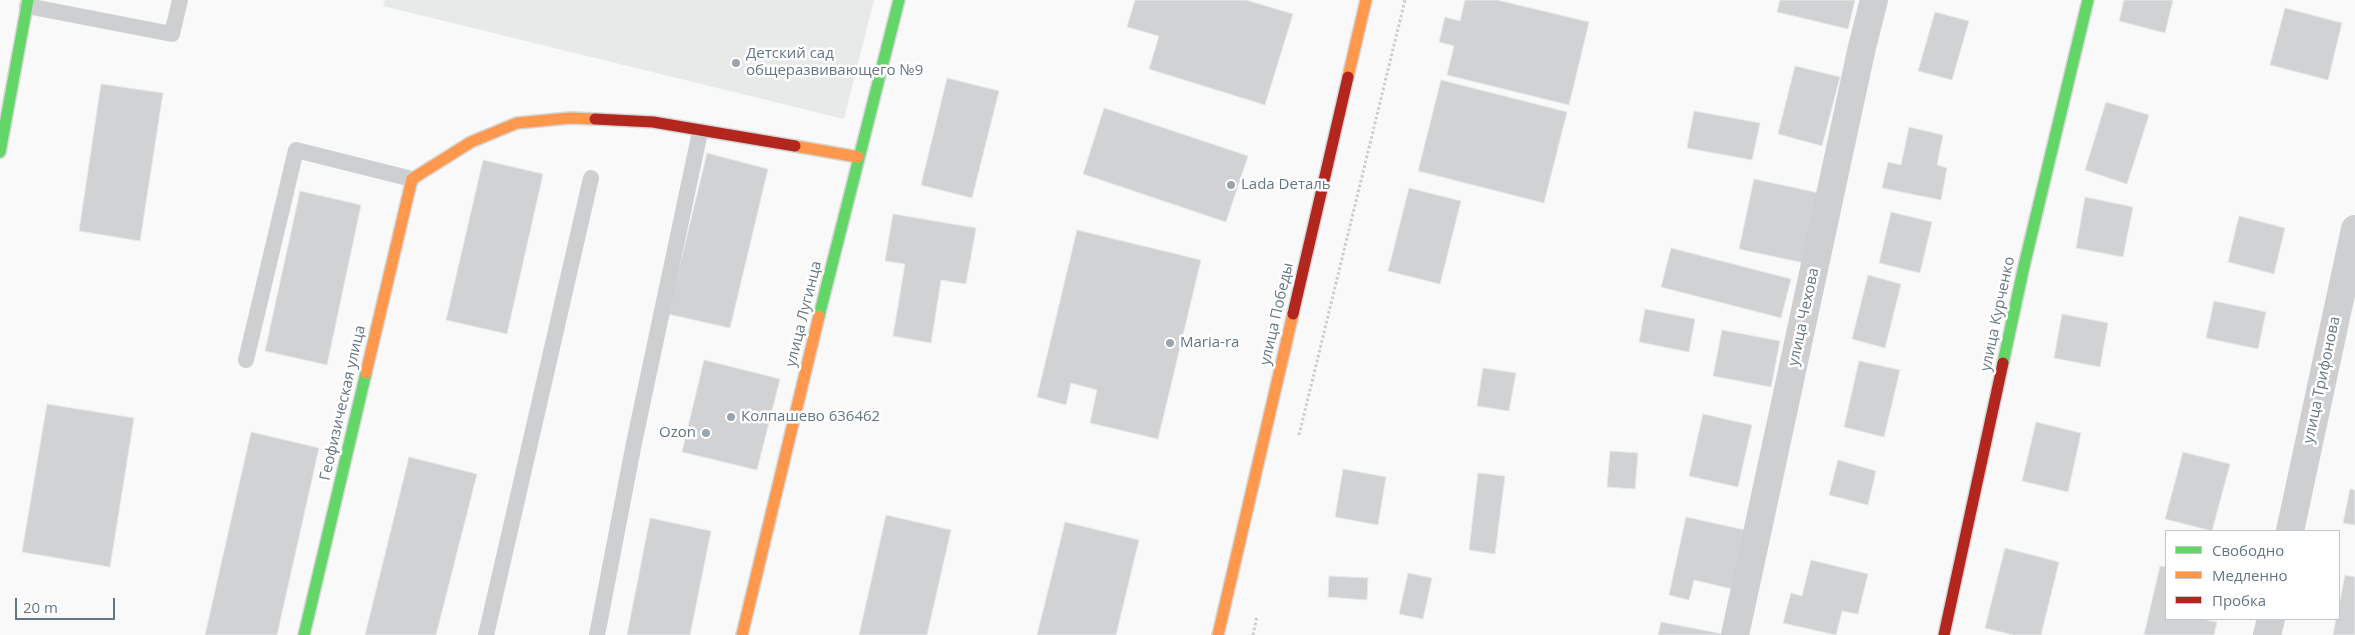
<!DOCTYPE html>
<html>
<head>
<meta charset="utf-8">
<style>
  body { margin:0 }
  #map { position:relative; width:2355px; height:635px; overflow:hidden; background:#f9f9f9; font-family:"Open Sans",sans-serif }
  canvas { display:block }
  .legend { position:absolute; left:2165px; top:530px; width:175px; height:90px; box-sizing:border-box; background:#fff; border:1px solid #c1c8cd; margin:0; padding:6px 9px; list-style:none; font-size:15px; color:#657683 }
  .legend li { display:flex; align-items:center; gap:10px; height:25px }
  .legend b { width:25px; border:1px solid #c1c8cd }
  .scale { position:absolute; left:15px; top:598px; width:100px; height:22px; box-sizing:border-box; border:2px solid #657683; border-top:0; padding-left:6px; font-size:15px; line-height:18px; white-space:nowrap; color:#657683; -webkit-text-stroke:4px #fff; paint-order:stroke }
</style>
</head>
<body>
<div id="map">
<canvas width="2355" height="635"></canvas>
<ul class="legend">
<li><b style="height:6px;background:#63d668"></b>Свободно</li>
<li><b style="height:6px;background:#ff974d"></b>Медленно</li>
<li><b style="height:6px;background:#b3261e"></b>Пробка</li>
</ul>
<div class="scale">20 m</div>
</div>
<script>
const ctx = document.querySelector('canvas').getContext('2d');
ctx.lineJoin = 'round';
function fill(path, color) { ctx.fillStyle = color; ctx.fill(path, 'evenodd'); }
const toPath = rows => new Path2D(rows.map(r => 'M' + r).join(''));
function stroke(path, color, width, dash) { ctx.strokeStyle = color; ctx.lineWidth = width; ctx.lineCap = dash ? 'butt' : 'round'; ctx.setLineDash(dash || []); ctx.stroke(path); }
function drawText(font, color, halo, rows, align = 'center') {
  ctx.font = font + ' "Open Sans",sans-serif'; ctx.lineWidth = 5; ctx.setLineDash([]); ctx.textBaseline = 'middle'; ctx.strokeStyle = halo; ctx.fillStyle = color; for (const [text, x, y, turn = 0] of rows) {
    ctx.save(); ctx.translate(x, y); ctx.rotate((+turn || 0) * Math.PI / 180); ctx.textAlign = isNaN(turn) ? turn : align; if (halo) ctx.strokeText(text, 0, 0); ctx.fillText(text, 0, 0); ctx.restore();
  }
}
fill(toPath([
  [385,0,874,0,844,119,383,6]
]), '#e8e9e9');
const building = toPath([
  [1135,0,1246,0,1293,14,1265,105,1149,69,1159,36,1127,27,1135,0],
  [1465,0,1497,0,1589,22,1569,105,1447,75,1454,46,1439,42,1445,17,1460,21,1465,0],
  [1780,0,1855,0,1848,29,1777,12,1780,0],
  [2124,0,2173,0,2165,33,2119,21,2124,0],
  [2285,8,2342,23,2328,80,2270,65,2285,8],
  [1935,12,1969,21,1952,80,1918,71,1935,12],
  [1795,66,1840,77,1822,146,1778,134,1795,66],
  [947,78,999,91,972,198,921,185,947,78],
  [1441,80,1567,112,1544,203,1418,171,1441,80],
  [101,84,163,93,140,241,79,231,101,84],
  [2106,102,2149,115,2127,184,2085,170,2106,102],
  [1104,108,1248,156,1226,222,1083,174,1104,108],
  [1694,111,1760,123,1752,160,1687,148,1694,111],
  [1909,127,1943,135,1937,165,1947,168,1941,200,1882,188,1888,162,1901,165,1909,127],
  [707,153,768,169,730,328,668,314,707,153],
  [483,160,543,174,507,334,446,320,483,160],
  [1754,179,1819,193,1804,263,1739,249,1754,179],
  [1409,188,1461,201,1440,284,1388,271,1409,188],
  [300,191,361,205,327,365,265,351,300,191],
  [2085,197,2133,207,2123,257,2076,248,2085,197],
  [1891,212,1932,222,1920,273,1879,263,1891,212],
  [893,214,976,228,966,284,941,280,931,343,893,336,905,264,885,261,893,214],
  [2239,216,2285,228,2274,274,2228,262,2239,216],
  [1077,230,1201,260,1158,439,1090,423,1097,390,1071,383,1066,405,1037,397,1077,230],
  [1671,248,1791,279,1781,318,1661,287,1671,248],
  [1868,275,1901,284,1885,348,1852,339,1868,275],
  [2214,301,2266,312,2258,349,2206,338,2214,301],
  [1645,309,1695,319,1689,352,1639,342,1645,309],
  [2062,314,2108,323,2100,367,2054,358,2062,314],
  [1722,330,1780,341,1771,387,1713,376,1722,330],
  [704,360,780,379,757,470,682,452,704,360],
  [1859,361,1900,370,1884,437,1844,427,1859,361],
  [1483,368,1516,373,1509,411,1477,406,1483,368],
  [47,404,134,418,110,567,22,552,47,404],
  [1703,414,1752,425,1738,487,1689,476,1703,414],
  [2036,422,2081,433,2068,492,2022,481,2036,422],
  [251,432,319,448,277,635,205,635,251,432],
  [1610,451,1638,453,1635,489,1607,487,1610,451],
  [2183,452,2230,464,2212,531,2165,519,2183,452],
  [409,457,477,474,436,635,365,635,409,457],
  [1838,460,1876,471,1868,505,1829,495,1838,460],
  [1343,469,1386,477,1378,525,1335,517,1343,469],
  [1478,473,1505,476,1495,554,1469,550,1478,473],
  [2350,489,2355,490,2355,525,2343,523,2350,489],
  [886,515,951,530,927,635,859,635,886,515],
  [1686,517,1745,530,1732,589,1694,580,1689,600,1669,595,1686,517],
  [650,518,711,531,690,635,627,635,650,518],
  [1065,522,1139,540,1116,635,1037,635,1065,522],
  [2005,548,2059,562,2041,635,2013,635,1985,628,2005,548],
  [1811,560,1868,574,1858,614,1842,611,1836,635,1783,623,1791,593,1802,596,1811,560],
  [2160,566,2166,567,2166,619,2200,619,2217,622,2214,635,2144,635,2160,566],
  [1408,573,1432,578,1423,619,1399,614,1408,573],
  [2345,575,2355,577,2355,635,2333,635,2336,619,2339,619,2339,606,2345,575],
  [1329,576,1368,578,1367,600,1328,597,1329,576],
  [1661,622,1723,634,1723,635,1658,635,1661,622]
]);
fill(building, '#d0d2d3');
stroke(building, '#e8e8e8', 1);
const fast = toPath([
  [0,152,28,0],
  [819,316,899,0],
  [2003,363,2024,266,2088,0],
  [304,635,366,373]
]);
const slow = toPath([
  [1348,77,1366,0],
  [795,146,858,157],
  [366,373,412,179,471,142,517,123,570,118,595,119],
  [742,635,819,316],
  [1218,635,1293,314]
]);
const jam = toPath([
  [595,119,653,122,795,146],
  [1293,314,1348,77],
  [1944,635,2003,363]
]);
stroke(fast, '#d5d6d7', 14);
stroke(slow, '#d5d6d7', 14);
stroke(jam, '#d5d6d7', 14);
stroke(toPath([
  [1299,435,1405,0],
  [1253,635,1257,616]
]), '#cbcccd', 3, [2.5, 2.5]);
stroke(toPath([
  [27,6,172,34,180,0],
  [246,360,296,150,412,179],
  [486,635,591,178],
  [597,635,634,443,700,132]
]), '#cecfd0', 16);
stroke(toPath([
  [2290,531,2355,229],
  [1735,635,1862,47,1874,0],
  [2267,635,2271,619]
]), '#cecfd0', 28);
stroke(fast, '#63d668', 11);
stroke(slow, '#ff974d', 11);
stroke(jam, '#b3261e', 11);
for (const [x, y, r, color] of [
  [736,63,5,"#99a4ac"],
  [1231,185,5,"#99a4ac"],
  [1170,343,5,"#99a4ac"],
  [731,417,5,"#99a4ac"],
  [706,433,5,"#99a4ac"]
]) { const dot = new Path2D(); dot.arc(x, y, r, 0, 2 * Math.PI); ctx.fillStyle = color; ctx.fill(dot); stroke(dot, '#fff', 2); }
drawText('15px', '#657683', '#fff', [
  ["Детский сад",746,54],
  ["общеразвивающего №9",746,71],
  ["Lada Dеталь",1241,185],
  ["Maria-ra",1180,343],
  ["Колпашево 636462",741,417],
  ["Ozon",696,433,"right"]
], 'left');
drawText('15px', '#657683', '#fff', [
  ["улица Лугинца",804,314,-76],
  ["улица Победы",1277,314,-77],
  ["улица Курченко",1998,314,-78],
  ["улица Чехова",1804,317,-78],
  ["улица Трифонова",2322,380,-78],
  ["Геофизическая улица",343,403,-77]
]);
</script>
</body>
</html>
